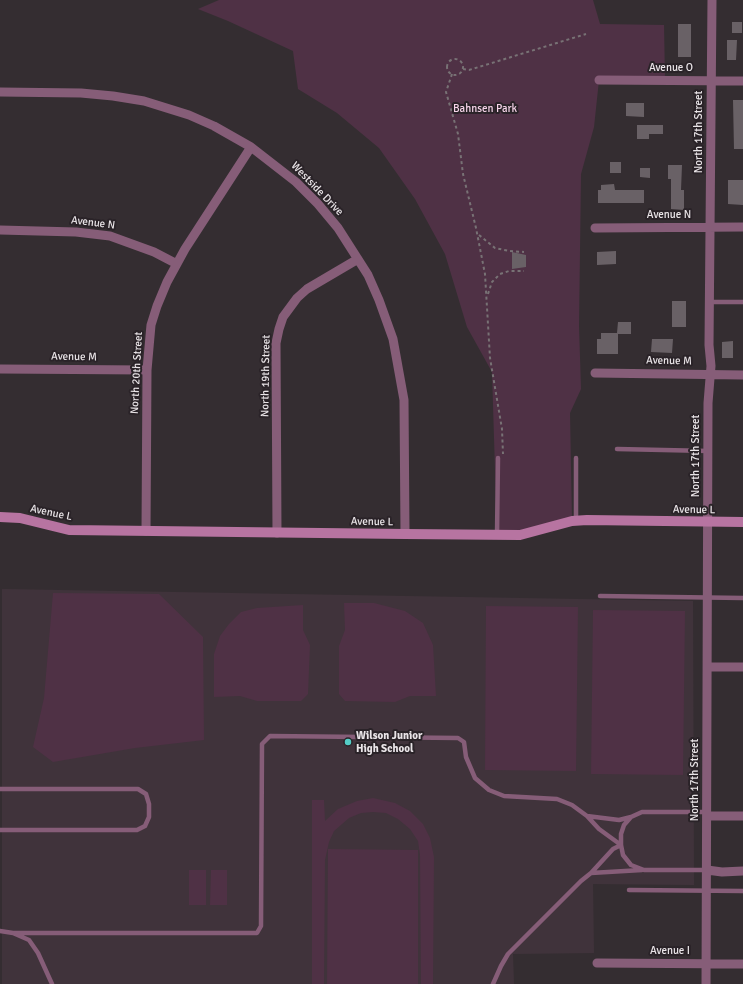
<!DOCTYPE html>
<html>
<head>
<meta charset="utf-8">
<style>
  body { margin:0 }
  canvas { display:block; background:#342d31 }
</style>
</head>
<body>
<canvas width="743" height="984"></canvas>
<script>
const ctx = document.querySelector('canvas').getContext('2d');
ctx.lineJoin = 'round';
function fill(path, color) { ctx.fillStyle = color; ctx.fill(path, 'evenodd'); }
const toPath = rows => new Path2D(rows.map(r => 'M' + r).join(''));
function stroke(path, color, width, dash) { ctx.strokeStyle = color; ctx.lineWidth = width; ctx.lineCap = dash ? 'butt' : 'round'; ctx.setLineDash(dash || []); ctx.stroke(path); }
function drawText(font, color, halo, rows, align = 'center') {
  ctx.font = font + ' Signika,sans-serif'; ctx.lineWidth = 4; ctx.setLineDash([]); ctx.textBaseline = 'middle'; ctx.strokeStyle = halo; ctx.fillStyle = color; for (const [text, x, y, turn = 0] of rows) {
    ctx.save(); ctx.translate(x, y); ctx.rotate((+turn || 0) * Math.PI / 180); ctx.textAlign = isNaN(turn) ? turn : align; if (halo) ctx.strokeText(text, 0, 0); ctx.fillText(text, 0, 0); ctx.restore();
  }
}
fill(toPath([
  [2,589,693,601,694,885,593,884,594,953,513,954,514,984,2,984]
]), '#40333b');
fill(toPath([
  [219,0,593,0,600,24,664,25,665,80,599,80,594,127,581,174,579,326,581,389,570,413,572,521,497,535,492,372,467,327,445,254,415,199,379,148,337,113,298,89,293,51,228,21,198,9],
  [53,593,159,594,203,637,204,740,135,748,53,762,33,747,44,698],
  [344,603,374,603,405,611,423,623,433,645,436,696,410,696,395,702,345,701,339,694,339,646,345,630],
  [303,605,303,630,310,645,308,694,301,701,257,701,240,696,214,697,214,654,220,636,229,624,241,612,257,608],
  [486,606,578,607,576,771,485,770],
  [593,610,685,611,683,775,591,774],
  [373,798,395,803,410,811,423,824,430,838,434,857,433,984,421,984,420,855,418,841,410,829,398,819,386,813,373,812,361,813,349,818,334,831,329,842,325,860,324,984,312,984,312,800,324,800,325,821,338,809,357,801],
  [328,849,418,850,418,984,327,984],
  [189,870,206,870,206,905,189,905],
  [211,870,227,870,227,905,210,905]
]), '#4f3145');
fill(toPath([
  [732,22,742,22,742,33,732,33],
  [678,24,691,24,691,57,678,57],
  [727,40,737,40,736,60,727,60],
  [733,100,743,100,743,149,734,149],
  [626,103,644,103,644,117,626,116],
  [637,125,663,125,663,134,649,134,649,139,637,139],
  [610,162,621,162,621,173,610,173],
  [668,165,682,165,681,190,684,190,684,210,671,209,671,179,668,179],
  [640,168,650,168,650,178,640,177],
  [728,180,743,180,743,205,728,204],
  [614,184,615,190,644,190,644,203,598,203,598,190,601,190,601,185],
  [616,251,616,264,597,265,597,252],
  [512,252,526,255,526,267,512,269],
  [672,301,686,301,686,327,672,327],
  [618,322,631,322,631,334,618,334,618,354,597,354,597,339,601,339,601,333,617,333],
  [652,339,673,339,672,353,651,352],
  [733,341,733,358,722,358,722,342]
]), '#696166');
stroke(toPath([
  '447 67a8 8 0 1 1 16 0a8 8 0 1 1-16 0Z',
  [463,69,469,70,586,34],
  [452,74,446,92,458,134,463,174,476,228,485,274,490,358,502,429,503,454],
  [479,235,495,248,509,251,524,252],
  [488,294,492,282,500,274,509,271,524,271]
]), '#787275', 2, [3, 3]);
stroke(toPath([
  [710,302,743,302],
  [617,449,709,451],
  [576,521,576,458],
  [497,535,498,458],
  [600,596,743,598],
  [0,789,138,789,146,794,149,804,149,817,145,826,137,830,0,830],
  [621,845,613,849,591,873,642,870],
  [621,845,599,829,587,816,619,820,631,817],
  [707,870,644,870,631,865,623,855,621,845,621,834,624,825,631,817,642,812,707,812],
  [629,890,743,891],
  [0,931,13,933,29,940,38,953,52,984],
  [13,933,257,933,261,926,262,744,270,736,458,738,464,742,466,757,475,778,489,790,504,796,557,799,572,805,587,816],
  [493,984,501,966,508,954,581,881,591,873]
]), '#865d78', 4.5);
stroke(toPath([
  [599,80,743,81],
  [0,92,81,93,113,96,144,101,189,115,214,126,251,147,296,182,318,204,338,228,368,275,379,300,393,339,404,400,405,534],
  [595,228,743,227],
  [0,230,76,232,110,236,154,252,177,264],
  [0,369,147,370],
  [595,373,743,375],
  [146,531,147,370,151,325,157,306,167,282,185,249,251,147],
  [277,533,276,343,279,329,283,317,297,298,307,289,358,259],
  [708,667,743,667],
  [707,816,743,816],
  [707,870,722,872,743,871],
  [597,963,743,964],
  [706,984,708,403,711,366,709,345,712,0]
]), '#865d78', 9);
stroke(toPath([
  [0,517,20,518,69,530,405,534,520,535,572,521,587,520,743,522]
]), '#b774a1', 10);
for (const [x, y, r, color] of [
  [348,742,4,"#54cdc6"]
]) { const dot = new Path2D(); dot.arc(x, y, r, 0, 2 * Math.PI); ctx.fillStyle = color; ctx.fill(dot); stroke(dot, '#2a2328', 1.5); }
drawText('11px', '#eae5e8', '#2a2328', [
  ["Avenue O",671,68],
  ["North 17th Street",699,132,-90],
  ["Westside Drive",317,189,46],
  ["Avenue N",669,215],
  ["Avenue N",93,223,7],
  ["Avenue M",74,357,1],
  ["Avenue M",669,361,1],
  ["North 20th Street",137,373,-87],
  ["North 19th Street",266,376,-89],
  ["North 17th Street",696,456,-90],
  ["Avenue L",694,510,1],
  ["Avenue L",51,513,12],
  ["Avenue L",372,522,1],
  ["North 17th Street",695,780,-90],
  ["Avenue I",670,951]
]);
drawText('11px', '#f6d4e9', '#2a2328', [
  ["Bahnsen Park",485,109]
]);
drawText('bold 11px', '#eae5e8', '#2a2328', [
  ["Wilson Junior",356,736],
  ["High School",356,749]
], 'left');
</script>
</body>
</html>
